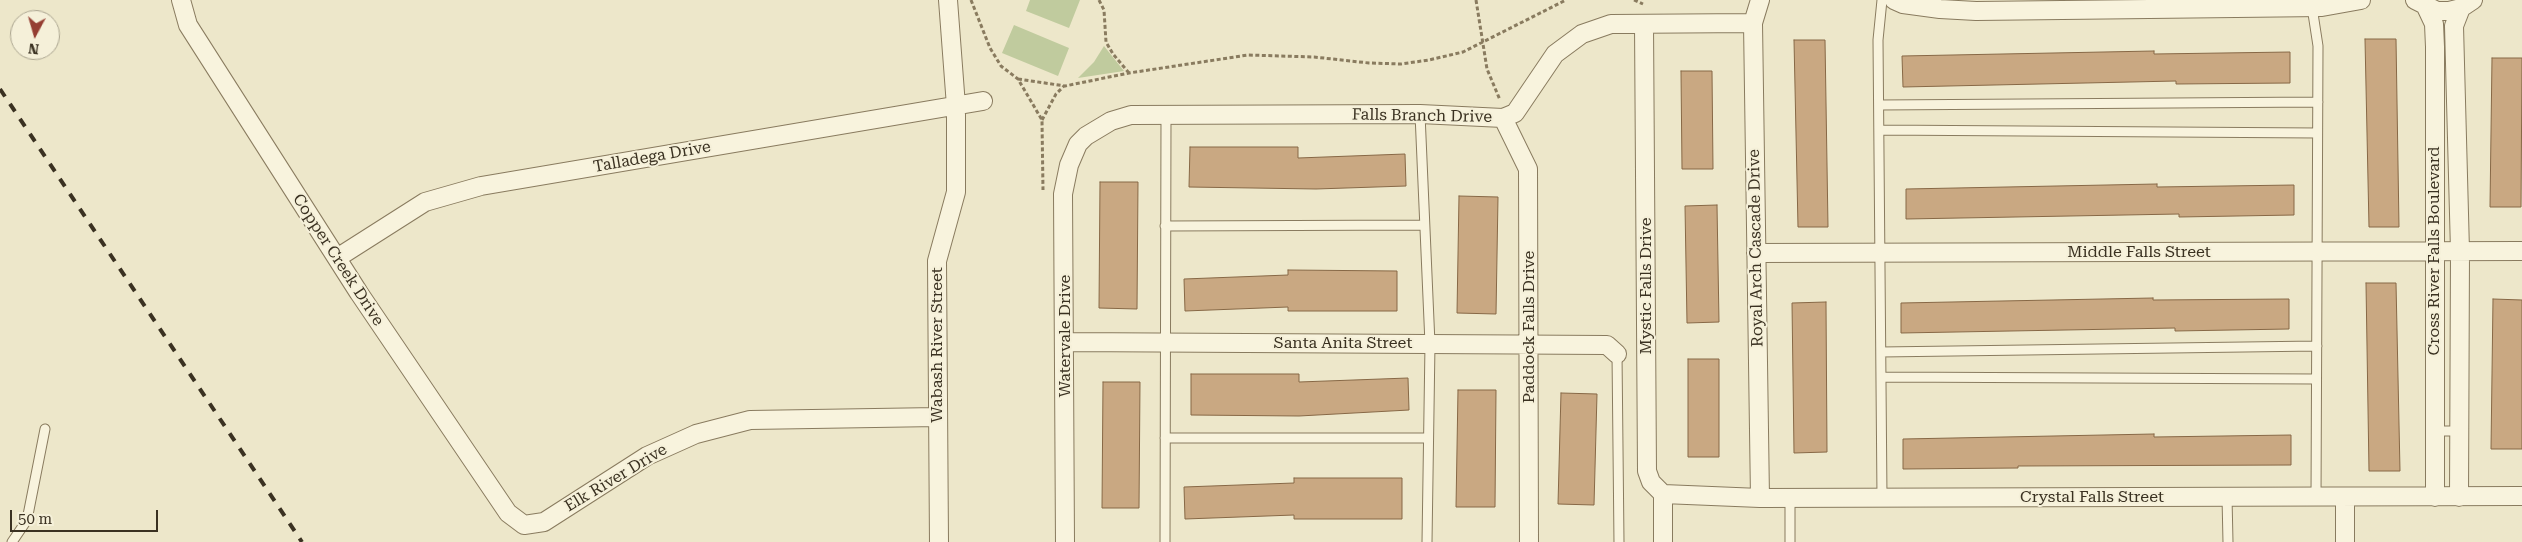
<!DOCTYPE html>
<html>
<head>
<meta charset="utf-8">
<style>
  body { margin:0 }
  #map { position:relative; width:2522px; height:542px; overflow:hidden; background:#ede7ca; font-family:"Roboto Serif",serif }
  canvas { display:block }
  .north { position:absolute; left:10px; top:10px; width:50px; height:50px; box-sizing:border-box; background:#f5f0d9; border:1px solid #aaa48f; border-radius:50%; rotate:186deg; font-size:14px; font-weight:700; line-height:20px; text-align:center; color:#3a3121 }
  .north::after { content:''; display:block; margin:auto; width:18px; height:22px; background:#953e32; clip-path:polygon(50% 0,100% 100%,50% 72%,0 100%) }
  .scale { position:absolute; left:10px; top:510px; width:148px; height:22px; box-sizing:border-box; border:2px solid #3a3121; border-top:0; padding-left:6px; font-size:15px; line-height:18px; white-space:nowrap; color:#3a3121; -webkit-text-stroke:4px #f5f0d9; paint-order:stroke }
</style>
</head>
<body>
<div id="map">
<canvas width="2522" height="542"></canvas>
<div class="north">N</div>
<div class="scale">50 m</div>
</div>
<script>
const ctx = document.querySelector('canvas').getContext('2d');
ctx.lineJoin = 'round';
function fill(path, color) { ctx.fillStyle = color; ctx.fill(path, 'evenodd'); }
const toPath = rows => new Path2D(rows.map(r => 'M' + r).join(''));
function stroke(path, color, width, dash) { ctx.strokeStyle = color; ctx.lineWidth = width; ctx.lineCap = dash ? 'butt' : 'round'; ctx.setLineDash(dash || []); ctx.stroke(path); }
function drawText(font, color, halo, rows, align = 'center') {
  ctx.font = font + ' "Roboto Serif",serif'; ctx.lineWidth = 4; ctx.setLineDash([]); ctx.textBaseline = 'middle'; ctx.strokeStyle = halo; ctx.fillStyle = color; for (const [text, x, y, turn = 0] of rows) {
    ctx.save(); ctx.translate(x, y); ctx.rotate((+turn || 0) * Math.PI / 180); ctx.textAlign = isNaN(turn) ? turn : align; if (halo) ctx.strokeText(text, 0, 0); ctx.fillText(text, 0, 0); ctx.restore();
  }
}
fill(toPath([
  [1030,0,1080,0,1069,28,1026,11],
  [1014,25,1069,48,1058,76,1002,53],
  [1104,46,1124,71,1078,78,1094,62]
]), '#c0cb9e');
const building = toPath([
  [2365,39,2396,39,2399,227,2369,227,2365,39],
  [1794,40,1825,40,1828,227,1798,227,1794,40],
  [2154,51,2154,54,2290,52,2290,83,2176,84,2176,81,1903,87,1902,56,2154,51],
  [2492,58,2522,58,2521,207,2490,207,2492,58],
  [1681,71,1712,71,1713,169,1682,169,1681,71],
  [1190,147,1298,147,1298,158,1405,154,1406,186,1316,189,1189,187,1190,147],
  [1100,182,1138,182,1137,309,1099,308,1100,182],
  [2157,184,2157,187,2294,185,2294,215,2179,217,2179,214,1906,219,1906,189,2157,184],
  [1459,196,1498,197,1496,314,1457,313,1459,196],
  [1717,205,1719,322,1687,323,1685,206,1717,205],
  [1288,270,1397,271,1397,311,1288,311,1288,307,1185,311,1184,279,1288,275,1288,270],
  [2366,283,2396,283,2400,471,2369,471,2366,283],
  [2153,298,2153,300,2289,299,2289,329,2175,331,2175,328,1901,333,1901,303,2153,298],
  [2493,299,2522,300,2522,449,2491,449,2493,299],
  [1826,302,1827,452,1794,453,1792,303,1826,302],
  [1688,359,1719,359,1719,457,1688,457,1688,359],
  [1191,374,1299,374,1299,382,1408,378,1409,410,1299,416,1191,415,1191,374],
  [1103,382,1140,382,1139,508,1102,508,1103,382],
  [1458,390,1496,390,1495,507,1456,507,1458,390],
  [1561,393,1597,394,1594,505,1558,504,1561,393],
  [2154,434,2154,437,2291,435,2291,465,2018,466,2018,468,1903,469,1903,439,2154,434],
  [1294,478,1402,478,1402,519,1294,519,1294,515,1185,519,1184,487,1294,483,1294,478]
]);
fill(building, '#c9a882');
stroke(building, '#876846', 1);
const service = toPath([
  [2312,7,2318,46,2316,497],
  [1879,105,2318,102],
  [1420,114,1430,344,1427,542],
  [1879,130,2317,133],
  [1165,226,1424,225],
  [1881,352,2317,346],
  [1617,354,1619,542],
  [1881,377,2316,379],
  [2434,431,2459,431],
  [1165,438,1428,438],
  [1882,497,1878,40,1882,0],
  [2227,497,2228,542],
  [12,542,27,520,45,429],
  [1165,542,1166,116],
  [1790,542,1790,497]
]);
const minor = toPath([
  [181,0,188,25,359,293,508,513,524,525,544,522,647,456,696,434,750,420,937,417],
  [1760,0,1753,23,1760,498],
  [1894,0,1903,4,1940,9,1976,11,2322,7,2361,0],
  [2415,0,2437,11,2449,11,2461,8,2473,0],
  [2426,7,2434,24,2435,47,2435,497],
  [1644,24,1647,471,1651,482,1663,494,1663,542],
  [1503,118,1528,169,1529,542],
  [1756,253,2522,251],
  [337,258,425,202,481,186,983,101],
  [1066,342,1607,345,1617,354],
  [1663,494,1760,498,2522,496],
  [2459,497,2460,251,2454,26,2461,8],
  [939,542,937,261,956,192,956,106,948,0],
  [1065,542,1063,194,1069,165,1078,144,1086,136,1111,121,1131,115,1420,114,1503,118,1515,113,1555,54,1582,34,1611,24,1753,23],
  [2345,542,2345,497]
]);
stroke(service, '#897b5f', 11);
stroke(minor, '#897b5f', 20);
stroke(toPath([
  [971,0,990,48,1001,66,1018,79,1042,120,1043,190],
  [1099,0,1104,10,1106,42,1113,54,1129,73],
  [1476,0,1487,69,1500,100],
  [1634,0,1643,4],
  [1018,79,1065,86,1129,73,1248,55,1314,57,1369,63,1401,64,1429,60,1463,52,1566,0],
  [1042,120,1056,94,1064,86]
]), '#897b5f', 3, [4, 2.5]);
stroke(service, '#f8f3dd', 9);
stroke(minor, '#f8f3dd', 18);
stroke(toPath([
  [0,89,302,542]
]), '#3a3121', 4, [9, 9]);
drawText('16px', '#3a3121', '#f5f0d9', [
  ["Falls Branch Drive",1422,116,1],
  ["Talladega Drive",652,157,-10],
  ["Royal Arch Cascade Drive",1756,248,-91],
  ["Cross River Falls Boulevard",2434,251,-90],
  ["Middle Falls Street",2139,252],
  ["Copper Creek Drive",338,260,57],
  ["Mystic Falls Drive",1646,286,-90],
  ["Paddock Falls Drive",1529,327,-90],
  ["Watervale Drive",1065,336,-90],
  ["Santa Anita Street",1343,343],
  ["Wabash River Street",937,345,-90],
  ["Elk River Drive",616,478,-31],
  ["Crystal Falls Street",2092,497]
]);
</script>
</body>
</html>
